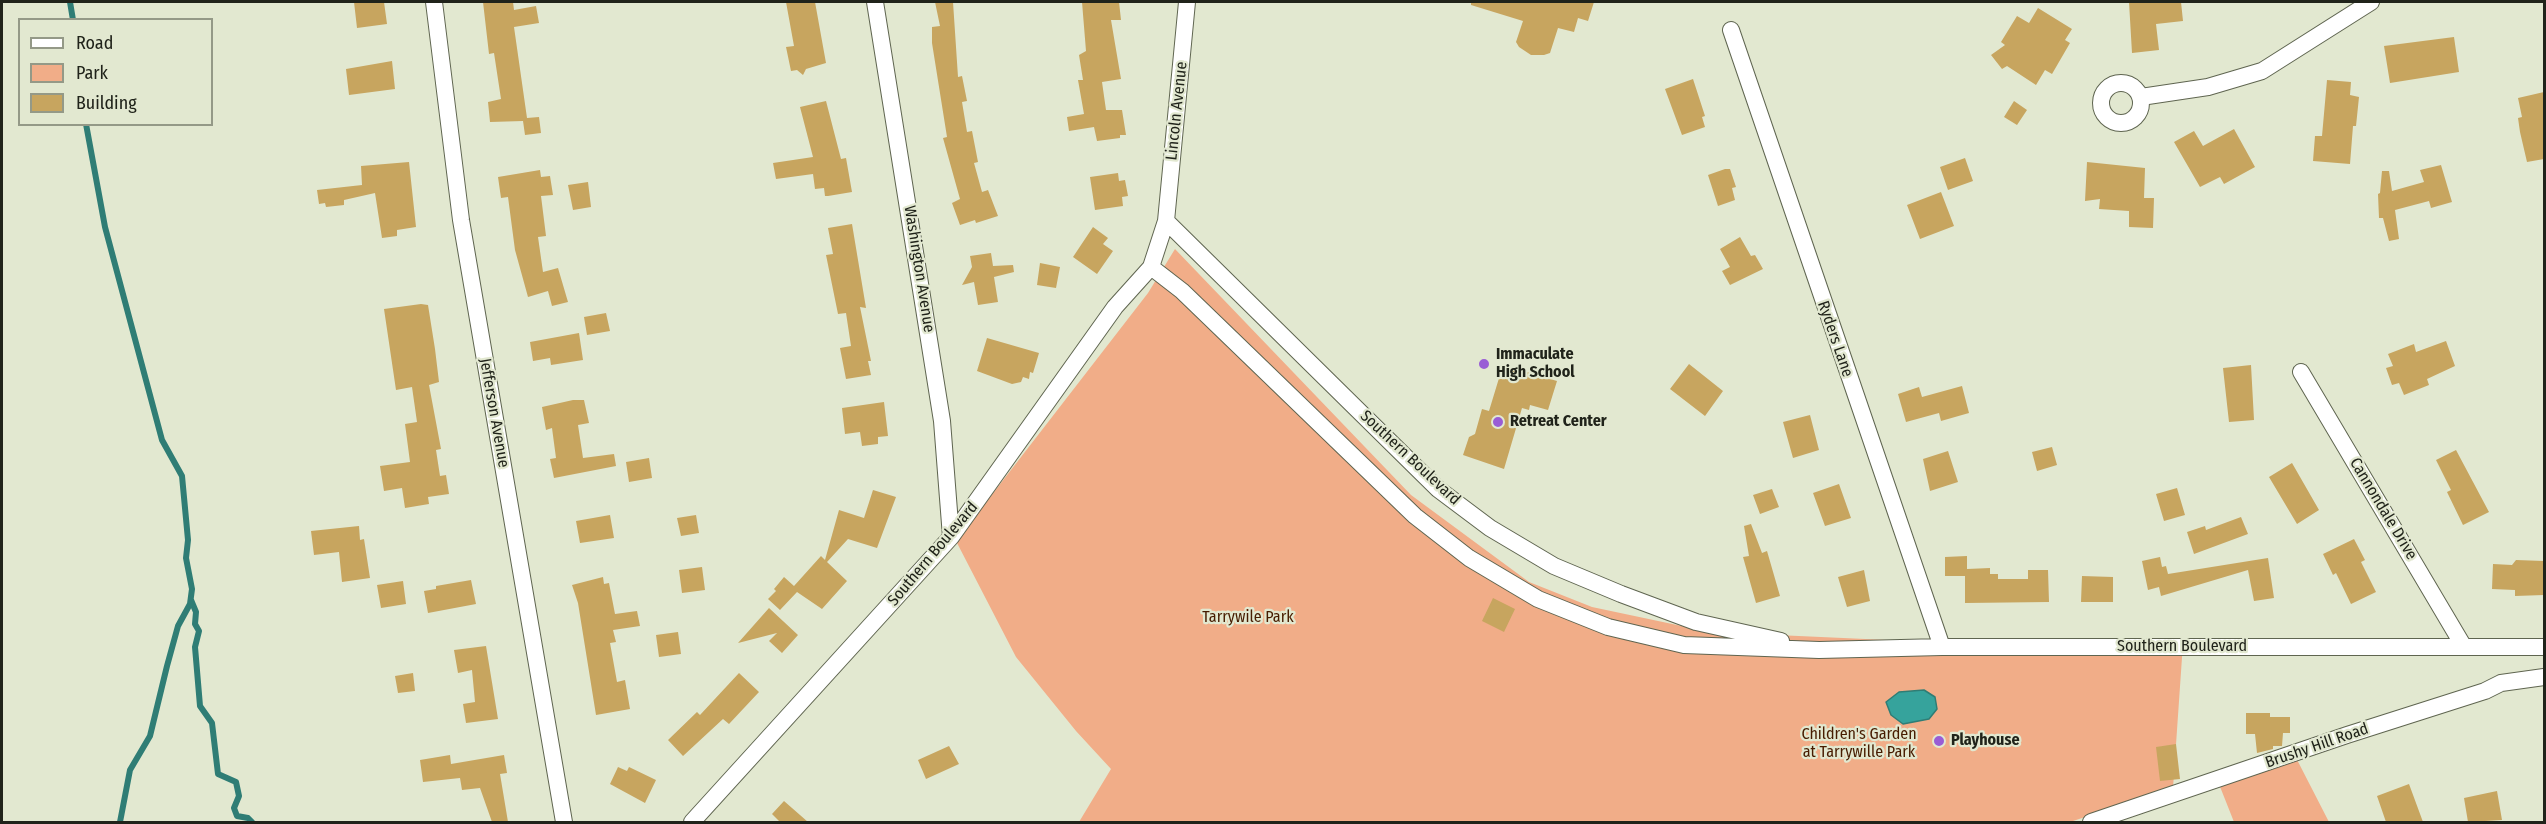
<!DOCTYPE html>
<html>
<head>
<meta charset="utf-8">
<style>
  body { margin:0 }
  #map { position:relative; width:2546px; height:824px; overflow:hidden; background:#e2e8d0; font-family:"Fira Sans Condensed",sans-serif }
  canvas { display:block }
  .frame { position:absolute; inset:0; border:3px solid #20231a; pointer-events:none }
  .legend { position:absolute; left:18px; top:18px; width:195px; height:108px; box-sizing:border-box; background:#e2e8d0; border:2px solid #949987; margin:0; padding:8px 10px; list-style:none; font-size:18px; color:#20231a }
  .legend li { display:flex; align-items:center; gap:12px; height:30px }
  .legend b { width:30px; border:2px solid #949987 }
</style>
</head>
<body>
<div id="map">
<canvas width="2546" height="824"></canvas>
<div class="frame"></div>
<ul class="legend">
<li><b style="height:8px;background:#fff"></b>Road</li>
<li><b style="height:16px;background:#f1ad88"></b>Park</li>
<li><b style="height:16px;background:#c7a55f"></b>Building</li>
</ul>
</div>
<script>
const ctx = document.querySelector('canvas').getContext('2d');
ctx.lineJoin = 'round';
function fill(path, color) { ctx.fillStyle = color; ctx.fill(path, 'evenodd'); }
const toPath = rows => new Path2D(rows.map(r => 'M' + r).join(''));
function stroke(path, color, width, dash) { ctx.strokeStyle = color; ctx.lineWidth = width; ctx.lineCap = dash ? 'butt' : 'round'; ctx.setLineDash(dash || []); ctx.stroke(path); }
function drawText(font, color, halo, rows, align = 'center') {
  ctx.font = font + ' "Fira Sans Condensed",sans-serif'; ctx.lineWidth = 4.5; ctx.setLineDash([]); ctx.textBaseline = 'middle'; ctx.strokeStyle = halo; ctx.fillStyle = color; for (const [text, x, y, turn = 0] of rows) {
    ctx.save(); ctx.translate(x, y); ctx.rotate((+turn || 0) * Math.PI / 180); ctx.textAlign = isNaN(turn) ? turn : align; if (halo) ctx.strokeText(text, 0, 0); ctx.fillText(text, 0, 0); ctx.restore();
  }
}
fill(toPath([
  [1175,249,1411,495,1529,582,1592,607,1710,632,1954,643,2183,643,2173,788,2070,822,1079,822,1111,769,1076,731,1016,657,956,541,1148,293],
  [2291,748,2329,822,2234,822,2215,774]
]), '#f1ad88');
const water = toPath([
  [1924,690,1935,697,1937,709,1929,719,1903,724,1891,715,1886,702,1899,692,1924,690]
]);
fill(water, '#36a39c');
stroke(water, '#2f7d75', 1.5);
stroke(toPath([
  [70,2,73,20],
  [86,124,105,227,162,440,182,476,188,540,186,558,192,589,190,604,178,626,167,666,150,736,130,770,120,822],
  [191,600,196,612,195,624,199,631,195,647,200,706,212,723,218,774,236,782,239,796,234,808,237,816,248,818,252,822]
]), '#2f7d75', 6);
fill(toPath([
  [354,2,384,2,387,24,357,28],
  [483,2,513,2,514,10,536,6,539,23,514,27,527,118,539,117,541,133,525,135,523,121,490,122,488,102,501,99,494,53,489,54],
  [786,2,815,2,826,63,806,69,803,75,797,70,791,71,786,47,794,46],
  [935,2,953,2,958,77,962,76,967,101,962,102,967,132,972,131,978,162,974,163,982,192,988,190,998,216,976,223,975,220,960,225,952,203,960,199,943,138,947,137,932,43,932,27,940,26],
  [1082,2,1119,2,1121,20,1111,20,1121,79,1102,82,1106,110,1122,110,1126,135,1120,135,1120,138,1097,141,1094,127,1069,131,1067,117,1084,114,1078,80,1083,80,1079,55,1086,51],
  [1471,2,1594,2,1588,21,1578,18,1574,32,1558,28,1550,53,1544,55,1531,55,1519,47,1516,42,1523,21,1471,5],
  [2129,2,2181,2,2183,21,2156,24,2159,50,2132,53],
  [2038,8,2072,29,2065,40,2070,43,2052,74,2045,70,2036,85,2007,66,2002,69,1991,55,2005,45,2001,42,2017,16,2029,23],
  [2454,37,2459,72,2390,83,2384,46],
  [392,61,395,89,349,95,346,69],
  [1693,79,1705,116,1702,117,1705,127,1682,135,1665,89],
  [2327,80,2351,82,2350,95,2359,97,2356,126,2353,126,2350,164,2313,161,2315,136,2322,136],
  [2544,92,2544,159,2527,162,2520,132,2518,118,2522,117,2518,98],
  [826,101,841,159,846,158,852,192,828,196,825,196,824,188,815,189,813,174,776,179,773,163,813,157,800,107],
  [2014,101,2027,110,2017,125,2004,117],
  [2234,129,2255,167,2224,184,2220,177,2200,187,2174,142,2194,131,2203,146],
  [1965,158,1973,181,1948,190,1940,167],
  [409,162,416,227,397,230,397,236,382,238,375,193,344,200,344,205,326,207,325,203,319,204,317,190,362,185,361,166],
  [2087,162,2145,168,2144,198,2154,198,2153,228,2129,227,2129,211,2099,209,2100,199,2085,201],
  [2441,165,2452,202,2431,208,2429,201,2395,210,2399,239,2389,241,2383,218,2379,218,2378,194,2380,193,2382,171,2389,171,2392,191,2424,182,2420,170],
  [1725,169,1730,169,1736,187,1732,188,1735,200,1718,206,1708,175],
  [540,170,541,177,550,176,553,195,541,196,546,236,538,237,543,272,558,268,568,302,552,306,548,291,528,297,515,250,508,197,501,198,498,177],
  [1118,173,1119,181,1125,180,1128,196,1122,197,1123,206,1095,210,1090,177],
  [588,182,591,207,573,210,568,185],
  [1941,192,1954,226,1920,239,1907,205],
  [852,224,866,308,860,307,871,361,868,361,871,375,846,379,840,348,851,346,846,313,838,314,826,255,833,254,828,228],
  [1093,227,1108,238,1103,244,1113,251,1097,274,1073,257],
  [1740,237,1751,256,1755,255,1763,269,1730,285,1722,271,1730,267,1720,249],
  [991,253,993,266,1013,265,1014,272,994,277,998,302,978,305,974,282,962,285,972,267,970,256],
  [1040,263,1060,267,1056,288,1037,285],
  [421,304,428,305,435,349,439,382,429,385,441,449,436,450,440,476,446,475,449,494,428,497,429,504,405,508,402,488,384,491,380,466,410,462,405,424,417,422,412,387,396,390,384,309],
  [606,313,610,331,587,335,584,317],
  [579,333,583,360,551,365,550,358,533,361,530,342],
  [987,338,1039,353,1033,373,1030,372,1029,379,1023,377,1021,382,1012,384,977,371],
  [2446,341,2455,366,2427,379,2429,385,2404,395,2399,383,2392,385,2386,368,2393,366,2388,354,2414,344,2416,352],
  [1689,364,1723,391,1705,416,1670,389],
  [1503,365,1557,381,1548,410,1530,405,1529,410,1522,408,1504,469,1463,455,1469,437,1475,434,1482,409,1489,411],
  [2251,365,2254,420,2229,422,2223,368],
  [1962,386,1969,413,1941,421,1939,413,1906,422,1898,394,1919,387,1922,397],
  [573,400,584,400,589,423,578,425,583,458,614,454,616,466,554,478,550,459,556,458,552,428,546,430,542,407],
  [884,402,888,436,878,437,878,444,862,446,860,432,845,434,842,408],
  [1810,415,1819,450,1793,458,1783,422],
  [2052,447,2057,465,2037,471,2032,452],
  [2456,450,2489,512,2463,525,2447,492,2451,490,2436,460],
  [1948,451,1958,482,1930,491,1923,459],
  [649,458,652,478,629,482,626,462],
  [2292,463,2319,510,2297,524,2269,477],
  [1839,484,1851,518,1825,526,1813,493],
  [2177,488,2185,515,2164,521,2156,494],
  [1772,489,1779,507,1760,514,1753,495],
  [873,490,896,497,877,548,848,539,827,562,847,581,822,609,797,592,780,610,768,599,776,591,774,589,784,577,794,586,821,556,825,560,839,510,864,518],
  [610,515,614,538,580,543,576,521],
  [696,515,699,533,681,536,677,518],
  [2241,517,2248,534,2194,554,2187,532,2205,526,2206,530],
  [1751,524,1762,553,1767,551,1780,596,1756,603,1743,557,1749,556,1744,526],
  [359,526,360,540,364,539,370,578,342,582,339,552,314,555,311,531],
  [2354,539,2365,560,2361,562,2376,592,2351,604,2336,573,2333,575,2323,554],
  [1967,556,1967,569,1990,568,1990,574,1998,574,1998,579,2028,579,2028,570,2048,570,2049,602,1965,603,1965,576,1945,576,1945,557],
  [2160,557,2162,567,2166,566,2168,574,2268,558,2274,598,2254,601,2248,570,2161,596,2159,587,2148,590,2142,561],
  [2516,560,2544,561,2544,595,2515,596,2515,590,2492,589,2493,564,2512,565],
  [702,567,705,590,682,593,679,570],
  [1864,570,1870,601,1847,607,1838,577],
  [2082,576,2113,577,2113,602,2081,602],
  [603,577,604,584,609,583,615,614,637,611,640,626,613,630,616,642,610,643,617,682,625,680,630,709,596,715,578,603,572,585],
  [471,580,476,604,428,613,424,591,436,589,436,586],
  [403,581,406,604,381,608,377,585],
  [1493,598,1515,609,1504,632,1482,621],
  [769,608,798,635,782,653,769,641,777,633,738,643],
  [678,632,681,654,659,657,656,635],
  [486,646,498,719,466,723,463,704,475,702,472,670,458,673,454,650],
  [413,673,415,691,398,693,395,676],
  [739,673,759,692,729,724,723,719,683,756,668,740,697,712,700,715],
  [2246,713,2270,713,2270,717,2290,717,2290,733,2283,733,2282,746,2273,746,2273,749,2257,753,2255,734,2246,734],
  [2176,744,2180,779,2160,781,2156,747],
  [949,746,959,764,926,779,918,760],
  [450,755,451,764,504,755,507,773,500,774,508,822,492,822,480,788,462,790,460,778,423,782,420,760],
  [618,767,627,771,629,767,656,780,645,803,610,784],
  [2409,784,2423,822,2386,822,2377,796],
  [2497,791,2502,820,2468,822,2464,798],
  [784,801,808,822,780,822,772,814]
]), '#c7a55f');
const street = toPath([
  [434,2,461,220,564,822],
  [875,2,942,421,951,537],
  [1731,30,1942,647],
  '2101 103a20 20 0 1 1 40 0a20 20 0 1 1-40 0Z',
  [2141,97,2208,87,2262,71,2371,2],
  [1166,221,1438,489,1490,528,1554,566,1621,594,1696,622,1781,641],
  [1151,267,1182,291,1415,516,1469,558,1538,599,1608,627,1684,645,1819,650,1942,647,2544,647],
  [2301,372,2464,647],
  [692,822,951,537,1115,307,1151,267,1166,221,1187,2],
  [2091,822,2347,735,2485,691,2501,683,2544,677]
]);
stroke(street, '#5f6550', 18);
stroke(street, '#fff', 16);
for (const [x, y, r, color] of [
  [1484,364,6,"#995dd5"],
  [1498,422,6,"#995dd5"],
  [1939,741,6,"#995dd5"]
]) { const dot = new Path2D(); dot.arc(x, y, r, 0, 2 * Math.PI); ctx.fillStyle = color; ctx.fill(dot); stroke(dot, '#e2e8d0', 2); }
drawText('16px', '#20231a', '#e2e8d0', [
  ["Lincoln Avenue",1177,111,-84],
  ["Washington Avenue",919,269,81],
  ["Ryders Lane",1835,339,71],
  ["Jefferson Avenue",494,413,80],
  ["Southern Boulevard",1410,458,43],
  ["Cannondale Drive",2383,509,59],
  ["Southern Boulevard",933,554,-50],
  ["Southern Boulevard",2182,647],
  ["Brushy Hill Road",2317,746,-19]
]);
drawText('bold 16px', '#20231a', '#e2e8d0', [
  ["Immaculate",1496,355],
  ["High School",1496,373],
  ["Retreat Center",1510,422],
  ["Playhouse",1951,741]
], 'left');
drawText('16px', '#471c00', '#e2e8d0', [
  ["Tarrywile Park",1248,618],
  ["Children's Garden",1859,735],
  ["at Tarrywille Park",1859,753]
]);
</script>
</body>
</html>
